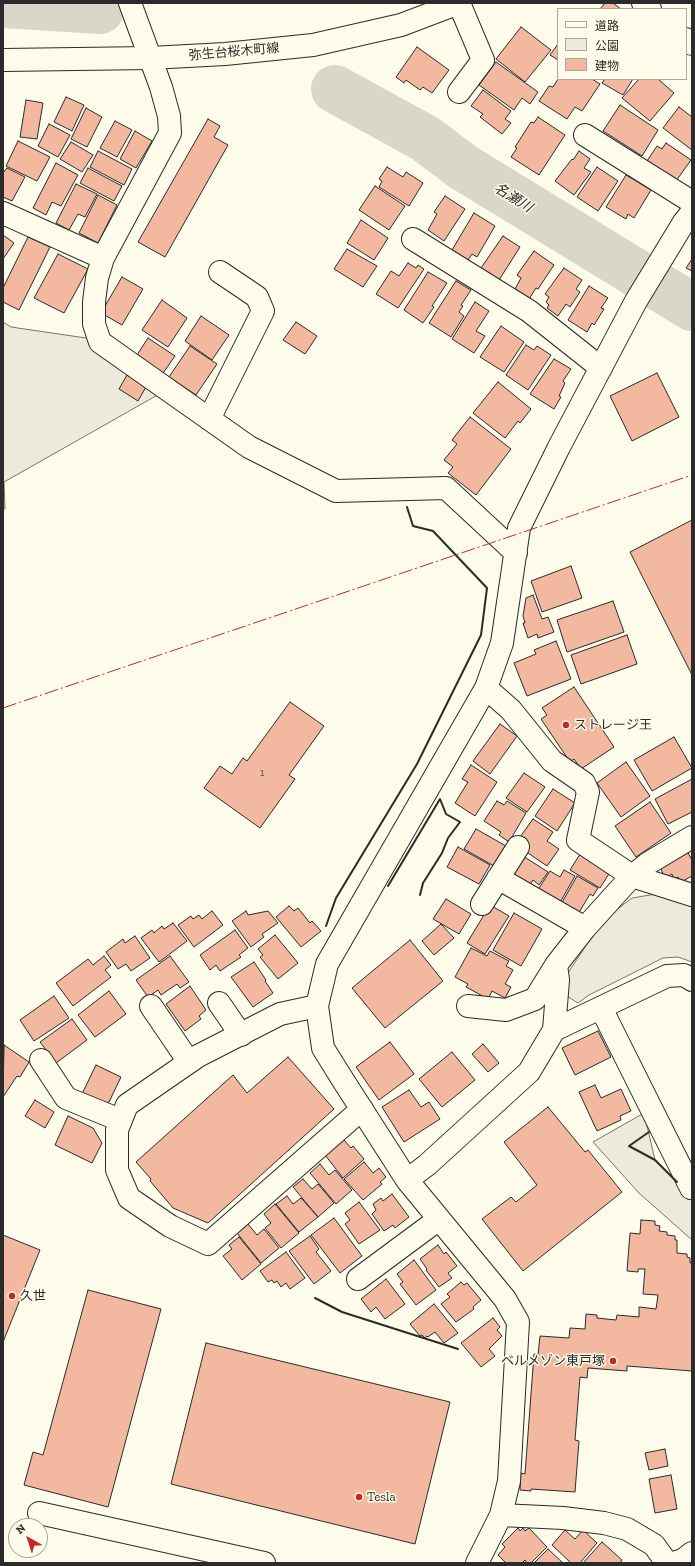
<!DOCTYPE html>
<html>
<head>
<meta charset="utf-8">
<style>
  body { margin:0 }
  #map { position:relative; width:695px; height:1566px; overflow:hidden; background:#fdfbea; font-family:"Zilla Slab","Noto Sans JP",serif }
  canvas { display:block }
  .frame { position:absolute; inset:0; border:4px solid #2b2b2b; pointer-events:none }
  .legend { position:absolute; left:557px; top:8px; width:130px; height:72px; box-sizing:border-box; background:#fdfbea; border:1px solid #a9a89e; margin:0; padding:5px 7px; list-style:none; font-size:12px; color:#2b2b2b }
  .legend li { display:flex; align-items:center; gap:8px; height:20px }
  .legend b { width:20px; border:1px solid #a9a89e }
  .north { position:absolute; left:8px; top:1518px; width:40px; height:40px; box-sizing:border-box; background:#fdfbea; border:1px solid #a9a89e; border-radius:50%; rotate:321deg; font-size:11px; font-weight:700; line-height:16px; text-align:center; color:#2b2b2b }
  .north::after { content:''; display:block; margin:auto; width:14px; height:18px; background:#c62828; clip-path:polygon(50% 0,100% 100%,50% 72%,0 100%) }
</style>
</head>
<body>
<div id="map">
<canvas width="695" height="1566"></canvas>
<div class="frame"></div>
<ul class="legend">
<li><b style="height:5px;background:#fdfbea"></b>道路</li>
<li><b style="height:11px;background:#ecebdb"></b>公園</li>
<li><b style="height:11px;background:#f2b8a0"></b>建物</li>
</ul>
<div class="north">N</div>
</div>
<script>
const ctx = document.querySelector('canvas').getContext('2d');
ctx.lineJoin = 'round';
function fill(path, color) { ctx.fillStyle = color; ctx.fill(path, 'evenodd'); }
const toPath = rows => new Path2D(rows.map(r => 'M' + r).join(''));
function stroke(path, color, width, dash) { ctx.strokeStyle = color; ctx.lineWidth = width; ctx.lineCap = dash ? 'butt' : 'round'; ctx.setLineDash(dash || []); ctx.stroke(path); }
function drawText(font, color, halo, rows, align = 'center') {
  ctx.font = font + ' "Zilla Slab","Noto Sans JP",serif'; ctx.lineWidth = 3; ctx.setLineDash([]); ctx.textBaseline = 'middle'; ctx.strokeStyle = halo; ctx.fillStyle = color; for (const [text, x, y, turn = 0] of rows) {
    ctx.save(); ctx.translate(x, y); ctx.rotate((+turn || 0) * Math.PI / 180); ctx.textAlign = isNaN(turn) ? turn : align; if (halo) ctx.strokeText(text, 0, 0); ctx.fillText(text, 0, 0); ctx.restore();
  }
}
const green = toPath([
  [3,322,11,327,93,339,161,393,4,482,5,509,3,509,3,322],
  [656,894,692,905,692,962,678,957,663,958,589,995,578,1003,565,995,566,976,602,921,632,898,656,894],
  [644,1113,655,1160,692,1198,692,1240,639,1193,593,1142,644,1113]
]);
fill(green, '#ecebdb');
stroke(green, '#74746e', 1);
stroke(toPath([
  [100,10,100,3]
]), '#d8d7c9', 8);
stroke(toPath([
  [3,4,100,10],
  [335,89,426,139,463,167,692,307]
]), '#d8d7c9', 48);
const building = toPath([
  [605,3,613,3,621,9,600,9,605,3],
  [521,27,551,50,525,82,496,59,521,27],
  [558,44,558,60,550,55,558,44],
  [417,47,449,70,432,93,423,87,420,90,406,80,404,83,396,77,417,47],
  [496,62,538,92,530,104,522,98,514,110,479,85,496,62],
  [558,79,592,79,600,84,582,111,575,107,567,119,539,101,549,86,553,87,558,79],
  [605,79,633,79,623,95,602,83,605,79],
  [639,79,658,79,674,93,650,121,622,98,639,79],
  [483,90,511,111,505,119,511,123,502,134,480,117,483,114,471,106,483,90],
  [66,97,84,105,72,131,54,122,66,97],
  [26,100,43,103,37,139,20,137,26,100],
  [620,105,658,130,642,156,603,131,620,105],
  [679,107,692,117,692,150,663,128,679,107],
  [86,108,102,117,87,147,71,139,86,108],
  [538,117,565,135,539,175,511,157,517,148,515,147,531,122,534,123,538,117],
  [208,119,220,126,214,137,228,145,165,257,138,242,208,119],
  [115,121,132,130,117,157,100,148,115,121],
  [49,124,70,135,58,157,38,146,49,124],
  [135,131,152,141,136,168,120,159,135,131],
  [18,141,50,157,37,181,6,166,18,141],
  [71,142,93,155,82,172,60,159,71,142],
  [666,143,691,160,676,181,647,161,657,146,662,149,666,143],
  [98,151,132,169,124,185,90,167,98,151],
  [579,151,590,159,584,168,591,172,574,195,555,181,572,159,573,160,579,151],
  [56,163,78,175,61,206,52,202,46,215,33,208,56,163],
  [387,167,403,177,406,172,423,183,409,206,379,187,382,181,379,179,387,167],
  [597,167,618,181,598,211,577,197,597,167],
  [7,168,25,177,12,201,3,197,3,173,7,168],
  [88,168,122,186,114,201,80,183,88,168],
  [626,175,651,190,634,218,628,214,626,219,606,207,626,175],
  [76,184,97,194,85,217,78,214,69,230,56,223,76,184],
  [375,186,405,206,389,230,359,210,375,186],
  [98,195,117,205,98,243,79,233,98,195],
  [445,196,465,209,444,241,428,230,437,214,434,212,445,196],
  [474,213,495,226,477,257,472,254,468,260,452,250,474,213],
  [361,220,388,238,374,260,347,243,361,220],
  [3,235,14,243,3,259,3,235],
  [503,236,520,247,499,280,481,268,503,236],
  [28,237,50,247,19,310,3,302,3,288,28,237],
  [347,249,377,266,363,287,334,269,347,249],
  [534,251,554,265,538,289,536,288,529,299,515,289,521,278,517,275,534,251],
  [58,254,88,269,64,313,34,298,58,254],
  [692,259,692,271,686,268,692,259],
  [408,263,416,268,418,265,424,269,398,308,376,294,391,271,399,276,408,263],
  [564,268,582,280,576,289,580,292,570,307,566,304,558,316,547,308,549,305,546,302,549,297,545,294,564,268],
  [428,272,447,283,432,306,434,307,423,323,404,310,428,272],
  [122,277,143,289,122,325,101,313,122,277],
  [456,281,471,290,461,305,463,306,459,312,464,316,451,337,429,323,456,281],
  [589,286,608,298,601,308,604,309,594,325,592,323,587,332,568,320,589,286],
  [162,300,187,318,168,347,142,330,162,300],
  [475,302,489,311,476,331,485,336,474,353,452,339,475,302],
  [201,316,229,335,212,360,185,341,201,316],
  [296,322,317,336,305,354,283,340,296,322],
  [501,326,524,342,504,372,480,357,501,326],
  [148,338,175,356,161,376,135,358,148,338],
  [526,345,534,350,537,346,551,355,528,390,506,375,526,345],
  [190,346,217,364,196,395,169,377,190,346],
  [554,359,571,369,563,381,565,383,559,396,561,397,554,409,530,394,554,359],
  [657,373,679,417,632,441,610,396,657,373],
  [127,375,146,387,138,401,119,389,127,375],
  [498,382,531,409,520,423,518,421,505,438,473,413,498,382],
  [470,417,511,449,476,495,448,473,453,467,444,460,457,444,452,440,470,417],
  [692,520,692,675,630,552,692,520],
  [571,566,582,598,542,612,531,581,571,566],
  [533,595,542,619,548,617,554,632,538,638,537,634,528,638,523,623,525,623,523,616,526,598,533,595],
  [613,601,624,632,567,652,557,620,613,601],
  [627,635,637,664,581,684,571,655,627,635],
  [556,641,571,679,527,696,514,663,536,654,534,650,556,641],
  [574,687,614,747,581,769,574,759,570,762,541,719,547,715,542,708,574,687],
  [290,702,324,726,289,775,295,779,260,828,204,788,220,766,232,774,243,758,247,761,290,702],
  [500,724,517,736,490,774,473,761,500,724],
  [674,737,692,768,652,791,634,760,674,737],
  [626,762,650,796,621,817,597,783,626,762],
  [471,765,497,782,475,816,455,803,468,782,462,779,471,765],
  [524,773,545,787,527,812,506,798,524,773],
  [692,779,692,812,668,824,655,799,692,779],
  [553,789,575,803,557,831,535,816,553,789],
  [497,801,504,805,507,801,526,813,509,842,499,835,501,832,484,821,497,801],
  [650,802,671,833,636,857,615,826,650,802],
  [533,819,553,832,547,841,559,849,547,866,515,844,533,819],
  [476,829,506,846,494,866,464,849,476,829],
  [458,847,490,865,479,884,447,867,458,847],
  [582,851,612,869,600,888,570,870,582,851],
  [687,851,692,860,692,876,681,882,678,877,674,879,672,874,665,878,659,865,687,851],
  [523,856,548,872,539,885,533,880,526,891,509,879,523,856],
  [564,870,575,876,558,906,536,893,550,871,560,877,564,870],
  [577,876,598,888,593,896,590,894,577,916,560,906,577,876],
  [446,899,471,914,459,934,433,919,446,899],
  [490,905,509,916,485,954,467,943,490,905],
  [289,906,294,911,298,908,310,923,312,921,321,931,301,947,276,917,289,906],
  [212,911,223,925,194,947,178,925,191,916,193,919,199,915,202,919,212,911],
  [246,911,248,915,268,911,278,923,262,934,264,937,251,947,232,921,246,911],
  [514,913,542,929,521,966,493,950,514,913],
  [173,923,187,941,159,962,141,938,152,930,154,933,162,926,164,929,173,923],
  [441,924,454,938,434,955,422,941,441,924],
  [235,930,248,948,239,955,241,957,220,971,216,965,210,970,200,955,235,930],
  [275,935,298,963,278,979,260,957,263,955,258,949,275,935],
  [135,936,150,958,131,971,126,964,118,969,106,952,123,939,125,943,135,936],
  [410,940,443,981,385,1028,352,988,410,940],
  [471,948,487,956,490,951,509,961,506,966,513,970,505,984,511,987,505,998,492,991,488,999,466,987,468,984,455,977,471,948],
  [104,956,111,965,105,970,111,977,73,1006,56,983,88,959,93,965,104,956],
  [170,956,189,982,180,988,177,984,161,995,158,990,148,997,136,980,170,956],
  [254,962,266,980,265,981,273,993,253,1007,231,977,254,962],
  [190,986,206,1010,199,1016,201,1019,185,1031,166,1004,190,986],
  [109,991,126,1014,95,1037,78,1015,109,991],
  [54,996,69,1018,34,1041,20,1020,54,996],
  [72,1019,87,1040,56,1063,40,1042,72,1019],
  [598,1031,611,1057,575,1075,562,1048,598,1031],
  [390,1042,414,1074,379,1100,356,1067,390,1042],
  [483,1044,499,1063,488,1072,472,1054,483,1044],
  [4,1045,29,1062,20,1077,17,1076,3,1097,4,1045],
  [452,1052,475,1080,442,1107,419,1079,452,1052],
  [288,1057,334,1109,208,1223,173,1208,150,1181,151,1179,136,1162,233,1075,247,1093,288,1057],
  [96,1065,121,1077,109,1102,101,1105,81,1096,96,1065],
  [595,1085,601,1098,621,1089,631,1111,620,1116,621,1120,597,1131,579,1092,595,1085],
  [409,1090,421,1107,429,1102,440,1119,404,1142,382,1107,409,1090],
  [35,1100,54,1112,45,1128,25,1116,35,1100],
  [548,1107,585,1152,588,1150,622,1192,523,1271,482,1219,511,1197,516,1202,537,1185,504,1142,548,1107],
  [68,1116,93,1128,102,1143,92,1163,55,1145,68,1116],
  [343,1139,351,1148,353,1146,364,1159,343,1178,325,1155,343,1139],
  [364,1162,373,1173,379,1168,386,1177,380,1182,382,1184,363,1200,344,1179,364,1162],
  [320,1164,329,1175,335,1170,352,1190,336,1204,310,1173,320,1164],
  [303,1179,312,1189,318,1184,334,1203,318,1217,293,1187,303,1179],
  [392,1194,409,1217,395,1228,393,1225,384,1231,372,1214,376,1210,373,1204,381,1198,383,1201,392,1194],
  [287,1196,293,1204,301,1198,318,1217,299,1232,276,1204,287,1196],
  [359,1202,380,1230,359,1244,345,1224,350,1220,345,1213,359,1202],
  [275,1204,299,1233,281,1248,265,1228,271,1223,264,1214,275,1204],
  [334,1218,362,1256,340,1273,311,1235,334,1218],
  [641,1220,655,1221,655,1225,660,1226,659,1231,667,1232,667,1235,675,1236,675,1240,677,1240,677,1253,687,1254,687,1257,690,1258,690,1263,692,1263,692,1371,627,1366,627,1371,588,1368,587,1378,580,1377,575,1440,579,1441,575,1492,531,1489,531,1491,520,1490,521,1473,525,1474,534,1354,538,1355,540,1336,569,1338,570,1328,585,1329,586,1314,597,1315,597,1318,616,1320,617,1315,639,1317,639,1307,656,1309,658,1295,643,1294,645,1269,638,1269,638,1272,627,1271,630,1233,640,1234,641,1220],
  [248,1224,257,1235,264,1229,279,1248,261,1263,237,1233,248,1224],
  [3,1235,40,1250,3,1342,3,1235],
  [310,1236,319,1249,316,1252,331,1271,314,1284,289,1251,310,1236],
  [239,1237,261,1264,242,1280,223,1256,232,1249,229,1245,239,1237],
  [438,1245,444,1254,446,1252,457,1266,448,1273,452,1278,439,1287,426,1270,427,1269,420,1259,438,1245],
  [286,1252,305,1278,290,1289,286,1283,281,1287,277,1281,274,1283,272,1280,268,1282,260,1271,286,1252],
  [414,1260,436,1290,416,1305,400,1284,403,1282,397,1274,414,1260],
  [386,1279,405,1304,385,1319,376,1307,371,1312,361,1299,386,1279],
  [461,1282,464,1285,467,1283,481,1300,473,1307,474,1309,456,1322,441,1304,450,1297,447,1294,461,1282],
  [88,1290,161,1309,108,1507,24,1485,33,1452,43,1455,88,1290],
  [434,1304,458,1333,444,1343,435,1332,428,1337,427,1336,425,1338,422,1335,420,1336,410,1324,434,1304],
  [493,1318,500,1327,497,1330,502,1336,489,1349,495,1356,481,1367,461,1343,493,1318],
  [206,1343,450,1402,415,1544,171,1484,206,1343],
  [665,1449,668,1466,649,1470,645,1453,665,1449],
  [671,1475,677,1509,655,1513,649,1479,671,1475],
  [518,1528,520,1531,523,1528,525,1531,529,1528,547,1547,531,1563,527,1563,525,1560,522,1563,506,1563,498,1555,505,1547,502,1544,518,1528],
  [565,1530,575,1539,583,1530,597,1543,580,1563,571,1563,552,1545,565,1530],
  [602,1542,622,1560,620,1563,583,1563,602,1542],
  [548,1549,563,1563,534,1563,548,1549]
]);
fill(building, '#f2b8a0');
stroke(building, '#2b2b2b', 1);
const minor = toPath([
  [130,3,161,87,169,116,170,133,103,258,97,278,94,302,94,324,100,342,249,447,336,491,446,488,516,553],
  [459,3,483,60,459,92],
  [643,3,650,9],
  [686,39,692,44],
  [585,135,692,202],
  [3,213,103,258],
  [413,239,529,311,601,368],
  [209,419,263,311,257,297,220,272],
  [486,688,511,710,552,761,584,783,588,792,578,840,632,876,692,895],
  [498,878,585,928],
  [482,904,518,847],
  [219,1003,241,1035],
  [151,1006,189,1062],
  [317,1006,280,1014,198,1056,127,1105,117,1130,117,1170,129,1198,170,1226,208,1244,362,1109],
  [468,1006,506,1010,535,999,556,965,585,928,632,876,647,864,692,837],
  [601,1008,691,1188],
  [554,1030,667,976,684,975,692,980],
  [41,1060,66,1098,120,1120],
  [407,1180,427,1165,529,1072,554,1030,558,980,556,965],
  [358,1279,439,1219],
  [39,1513,264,1563],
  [501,1515,563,1518,604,1523,627,1529,654,1545,667,1563],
  [477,1563,501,1515,509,1481,518,1322,505,1299,407,1180,341,1077,323,1048,317,1006,327,964,486,688,502,643,519,528,559,447,636,301,684,222,692,212],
  [673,1563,683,1560,692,1553]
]);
const major = toPath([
  [3,60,150,58,225,54,313,45,401,25,459,3]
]);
stroke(minor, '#2b2b2b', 24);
stroke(major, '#2b2b2b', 24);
stroke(minor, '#fdfbea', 22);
stroke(major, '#fdfbea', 22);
stroke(toPath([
  [388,886,440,799,446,814,460,822,448,838,442,853,423,883,420,895],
  [326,926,336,898,417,764,481,635,487,588,433,531,413,526,407,507],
  [649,1132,629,1146,655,1160,677,1182],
  [315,1298,342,1312,458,1349]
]), '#2b2b2b', 2);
stroke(toPath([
  [3,708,692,475]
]), '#c62828', 1, [14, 3, 2, 3]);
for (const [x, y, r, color] of [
  [566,725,4,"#c62828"],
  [12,1296,4,"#c62828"],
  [613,1361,4,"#c62828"],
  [359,1497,4,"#c62828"]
]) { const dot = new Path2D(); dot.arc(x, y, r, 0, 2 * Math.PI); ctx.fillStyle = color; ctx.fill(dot); stroke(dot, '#fdfbea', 1.5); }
drawText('11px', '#5d4e48', null, [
  ["1",262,773]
]);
drawText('13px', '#2b2b2b', '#fdfbea', [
  ["弥生台桜木町線",234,52,-5]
]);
drawText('13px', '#2b2b2b', '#fdfbea', [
  ["ストレージ王",574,725],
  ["久世",20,1296],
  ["ベルメゾン東戸塚",605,1361,"right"],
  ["Tesla",367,1497]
], 'left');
drawText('italic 14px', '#2b2b2b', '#fdfbea', [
  ["名瀬川",513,198,32]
]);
</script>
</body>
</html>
